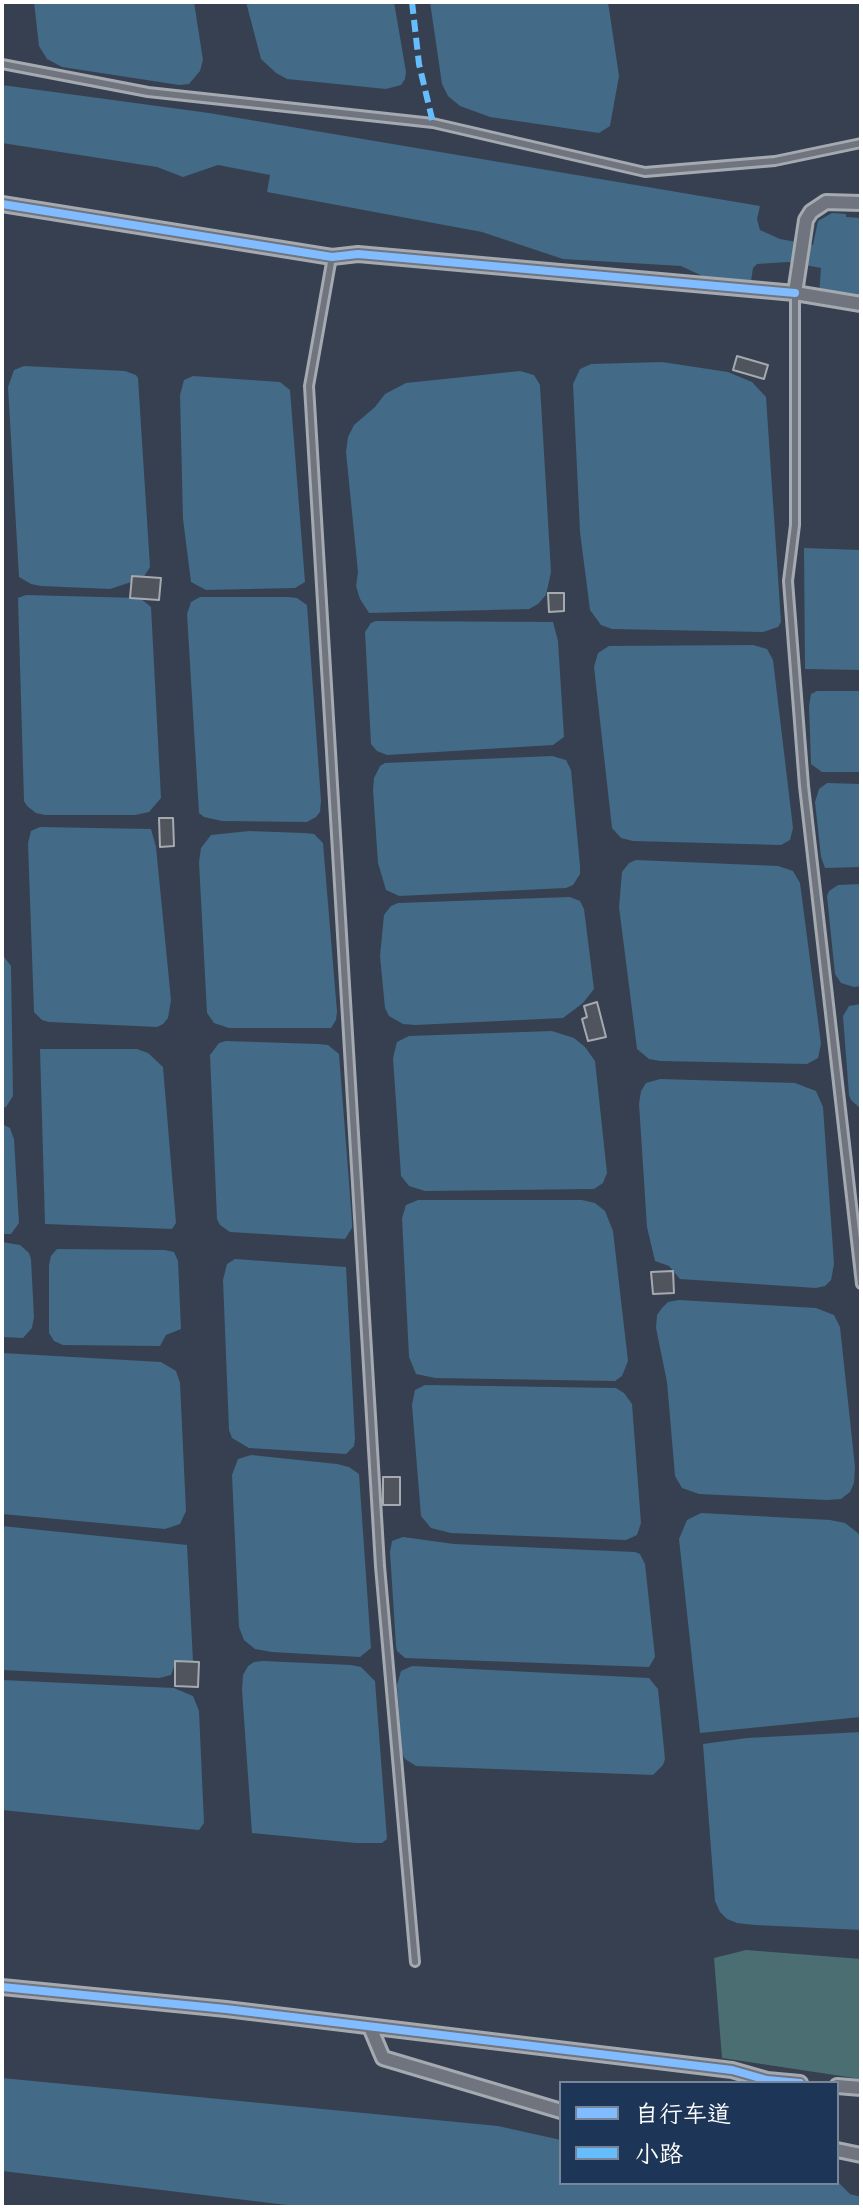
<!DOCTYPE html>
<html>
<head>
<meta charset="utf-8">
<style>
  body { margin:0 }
  #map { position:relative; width:863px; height:2209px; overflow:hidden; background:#364050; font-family:Delius,"LXGW WenKai TC",sans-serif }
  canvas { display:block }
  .frame { position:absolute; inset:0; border:4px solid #fff; pointer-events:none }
  .legend { position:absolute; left:559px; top:2081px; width:280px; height:104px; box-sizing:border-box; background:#1d3557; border:2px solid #77869a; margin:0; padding:10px 14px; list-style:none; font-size:24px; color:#fff }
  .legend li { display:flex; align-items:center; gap:16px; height:40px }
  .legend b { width:40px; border:2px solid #77869a }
</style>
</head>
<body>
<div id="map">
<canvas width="863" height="2209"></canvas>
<div class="frame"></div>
<ul class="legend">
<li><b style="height:10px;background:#80bcff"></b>自行车道</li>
<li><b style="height:10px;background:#66bdfb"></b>小路</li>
</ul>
</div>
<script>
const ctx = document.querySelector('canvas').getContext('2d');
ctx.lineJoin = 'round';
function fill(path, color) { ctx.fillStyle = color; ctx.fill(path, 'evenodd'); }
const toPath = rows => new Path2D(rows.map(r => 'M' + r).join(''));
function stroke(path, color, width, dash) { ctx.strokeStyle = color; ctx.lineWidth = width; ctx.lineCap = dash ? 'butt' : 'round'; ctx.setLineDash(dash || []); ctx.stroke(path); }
fill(toPath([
  [746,1950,861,1959,861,2079,722,2058,714,1958]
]), '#4b6e73');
fill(toPath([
  [34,2,194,2,203,60,200,71,189,84,179,85,62,67,47,59,39,46],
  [246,2,394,2,406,72,405,79,401,85,386,89,287,79,276,73,261,59],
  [430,2,608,2,619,76,610,126,599,133,490,117,460,106,448,96,442,84],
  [2,85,209,113,760,206,757,219,760,230,780,239,813,245,818,221,832,213,846,214,846,217,861,218,861,302,819,296,821,268,788,262,757,264,753,268,750,288,713,281,681,266,563,259,482,232,267,192,270,175,218,165,183,177,157,167,2,143],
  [662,362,728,372,752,382,766,397,781,622,778,627,763,632,612,629,601,625,590,610,580,532,573,384,580,369,591,364],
  [24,366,125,371,136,375,138,378,150,567,143,578,110,589,41,586,31,584,19,577,8,387,14,370],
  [520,371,534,375,540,385,551,572,546,595,538,604,529,609,369,613,360,599,356,586,358,572,346,452,348,437,354,425,375,407,385,394,406,383],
  [193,376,280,382,290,390,305,582,295,588,206,590,191,582,183,519,180,395,184,380],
  [804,548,861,550,861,670,805,669],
  [26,595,140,598,151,607,161,798,149,812,135,815,45,815,36,813,27,806,24,801,18,598],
  [200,597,288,597,297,598,307,605,321,801,320,812,316,817,307,822,222,821,204,817,199,813,187,614,191,602],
  [376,621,553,622,558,641,564,737,553,745,387,755,377,751,371,744,365,632,371,623],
  [753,645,767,649,773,660,793,828,790,840,781,845,633,841,621,838,612,828,594,667,598,653,609,646],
  [817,691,861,691,861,772,822,772,811,764,809,706,811,694],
  [552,756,566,760,571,770,580,866,580,874,573,885,566,888,399,896,386,890,378,863,373,790,374,778,380,766,385,763],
  [827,783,861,784,861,867,825,868,821,857,815,802,819,789],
  [40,827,151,829,156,847,171,1000,168,1018,163,1024,157,1027,49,1022,42,1020,34,1012,28,843,31,831],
  [249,831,304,833,314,834,323,843,337,1012,336,1020,331,1028,229,1028,214,1023,207,1013,199,862,201,848,211,835],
  [636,860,778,866,793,871,800,883,821,1044,818,1058,807,1064,660,1061,649,1059,637,1049,619,907,622,872,629,863],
  [861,884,861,986,854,987,841,983,835,974,827,896,829,891,838,885],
  [570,897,580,901,584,909,594,989,583,1003,563,1018,415,1025,403,1024,389,1016,385,1008,380,956,384,915,391,906,398,903],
  [2,954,11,966,13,1096,6,1107,2,1108],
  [861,1004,861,1109,851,1100,849,1095,843,1016,849,1006],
  [552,1031,574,1038,585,1047,595,1061,607,1173,603,1183,594,1189,425,1191,409,1186,401,1176,393,1058,397,1042,409,1036],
  [226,1041,318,1044,328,1045,339,1054,352,1221,352,1228,345,1239,230,1232,220,1225,217,1219,210,1055,219,1043],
  [40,1049,137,1049,148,1053,163,1067,176,1223,172,1229,45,1224],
  [660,1079,795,1083,816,1091,823,1107,834,1264,831,1280,825,1286,816,1288,680,1279,669,1266,655,1261,647,1227,639,1104,641,1091,646,1083],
  [2,1124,10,1128,14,1139,19,1223,11,1234,2,1234],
  [418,1200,582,1200,595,1203,605,1211,613,1231,628,1361,622,1376,615,1381,435,1378,416,1374,409,1357,402,1218,406,1205],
  [2,1242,20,1245,29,1253,31,1259,34,1317,32,1328,23,1338,2,1337],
  [57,1249,165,1250,174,1252,178,1261,181,1329,166,1335,160,1346,63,1345,54,1341,49,1333,49,1265,51,1256],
  [235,1259,346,1267,355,1439,354,1446,346,1454,249,1448,232,1438,229,1430,223,1280,227,1264],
  [679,1300,816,1308,834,1315,840,1327,855,1467,854,1483,850,1492,841,1499,827,1500,699,1494,682,1488,675,1476,667,1382,656,1328,657,1315,662,1308,668,1302],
  [2,1353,161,1362,176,1371,180,1383,186,1511,180,1524,165,1529,2,1514],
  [425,1385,616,1388,624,1393,632,1404,641,1523,637,1535,626,1540,451,1533,431,1528,421,1516,412,1405,415,1390],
  [251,1455,337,1464,349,1467,359,1474,371,1648,360,1657,272,1652,255,1649,244,1640,239,1627,232,1475,238,1459],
  [701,1513,830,1520,845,1523,858,1533,861,1539,861,1717,700,1733,679,1539,687,1520],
  [2,1526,187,1545,193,1661,176,1661,171,1675,159,1678,2,1670],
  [403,1537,454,1544,635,1552,640,1554,645,1564,655,1657,649,1667,405,1658,397,1651,396,1646,390,1552,392,1541],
  [263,1661,351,1665,361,1667,375,1681,387,1839,382,1843,356,1843,252,1833,242,1690,243,1675,248,1666,254,1662],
  [412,1666,649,1678,658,1689,665,1759,663,1765,653,1775,416,1766,405,1759,402,1753,397,1685,401,1671],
  [2,1680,174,1688,193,1696,199,1711,204,1823,199,1830,2,1810],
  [861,1732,861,1930,755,1925,737,1923,727,1919,720,1912,715,1901,703,1744,747,1738],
  [2,2078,498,2126,561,2140,561,2183,837,2181,850,2194,861,2197,861,2207,304,2207,2,2171]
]), '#436a86');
const building = toPath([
  [737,356,768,365,764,379,733,370,737,356],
  [132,576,161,578,159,600,130,598,132,576],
  [548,593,564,593,564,611,549,612,548,593],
  [159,818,173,818,174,846,160,847,159,818],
  [597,1002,606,1037,588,1041,582,1019,587,1017,584,1006,597,1002],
  [673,1271,674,1293,653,1294,651,1272,673,1271],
  [383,1477,400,1477,400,1505,383,1505,383,1477],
  [175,1661,199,1662,198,1687,175,1686,175,1661]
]);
fill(building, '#4f545d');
stroke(building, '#a5a9b0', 2);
const service = toPath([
  [2,64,148,92,433,123,645,172,775,161,861,143],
  [332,257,309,386,380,1566,415,1962],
  [795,293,795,525,788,581,804,786,861,1284]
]);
const minor = toPath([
  [861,203,826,202,811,212,806,220,795,293,861,304],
  [2,204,332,257,358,254,795,293],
  [2,1987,226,2009,732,2070,767,2080,800,2083],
  [370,2027,383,2058,561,2111],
  [837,2086,861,2088],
  [837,2150,861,2155]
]);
stroke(service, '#a5a9b0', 12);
stroke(minor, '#a5a9b0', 18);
stroke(service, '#6f747e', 6);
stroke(minor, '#6f747e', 12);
stroke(toPath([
  [412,2,419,64,433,123]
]), '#66bdfb', 6, [12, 6]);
stroke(toPath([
  [2,204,332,257,358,254,795,293],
  [2,1987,226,2009,732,2070,767,2080,800,2083]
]), '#80bcff', 8);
</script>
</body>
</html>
